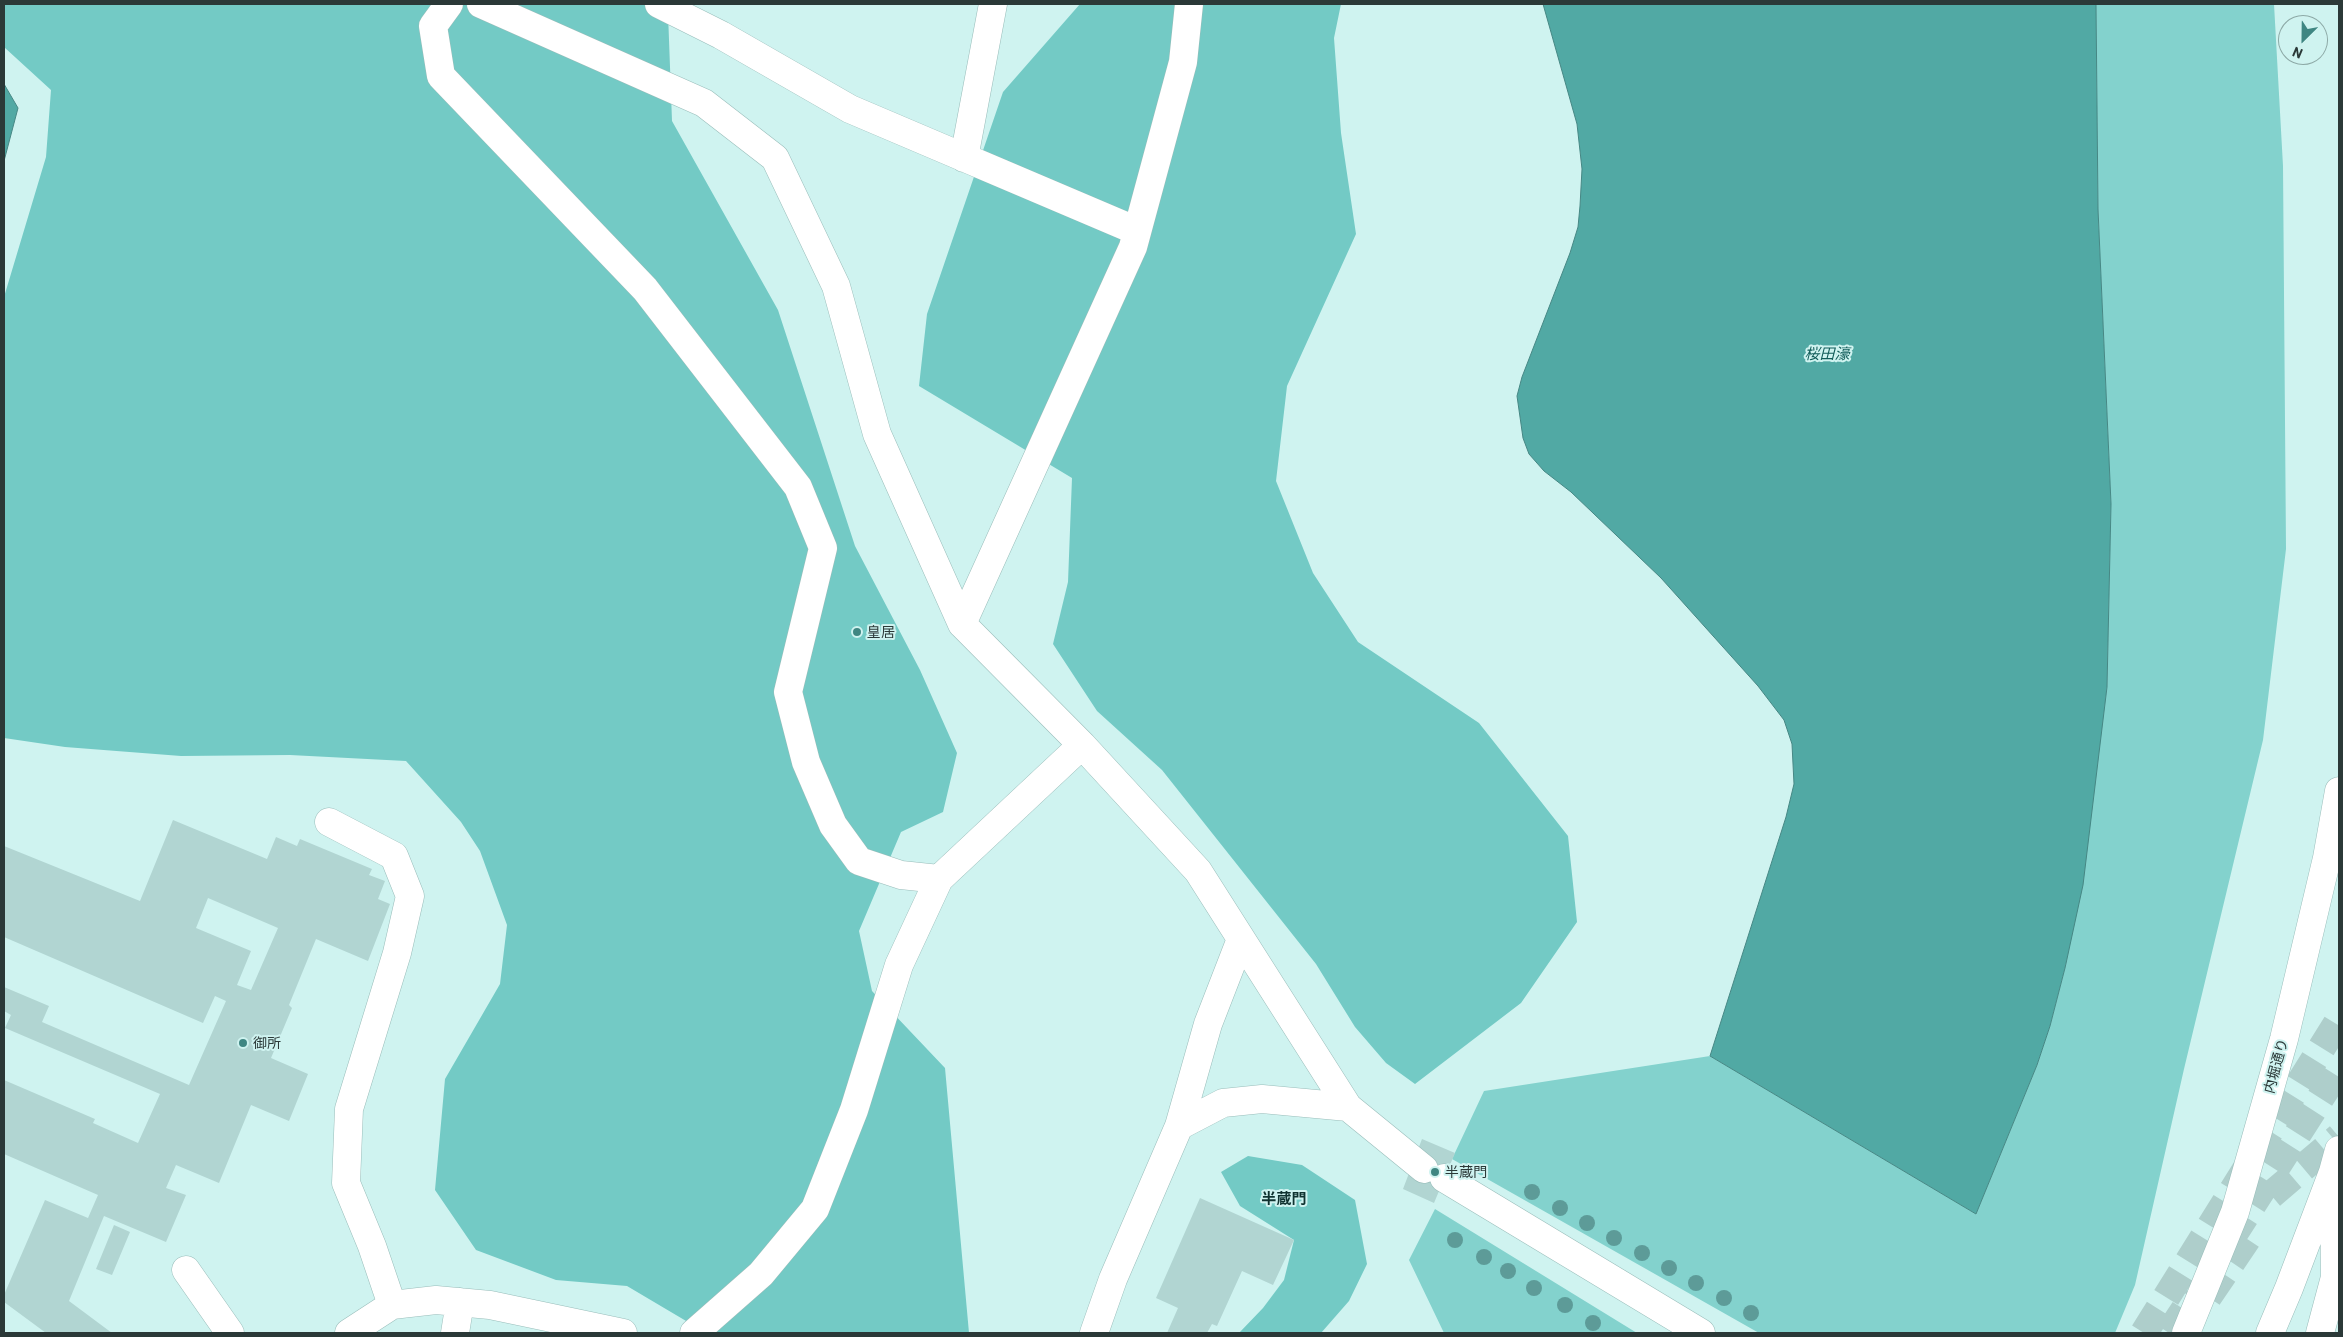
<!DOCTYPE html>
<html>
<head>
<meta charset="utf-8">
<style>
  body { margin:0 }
  #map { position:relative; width:2343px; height:1337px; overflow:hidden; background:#cff3f0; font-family:Barlow,sans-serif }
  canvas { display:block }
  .frame { position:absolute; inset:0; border:5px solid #2b3938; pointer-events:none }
  .north { position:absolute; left:2278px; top:15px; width:50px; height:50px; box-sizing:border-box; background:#cff3f0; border:1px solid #8da9a6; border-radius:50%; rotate:203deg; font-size:14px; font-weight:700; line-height:20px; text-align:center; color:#2b3938 }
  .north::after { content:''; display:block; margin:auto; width:18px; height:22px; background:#3f8682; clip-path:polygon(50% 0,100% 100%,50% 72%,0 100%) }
</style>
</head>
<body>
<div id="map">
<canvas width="2343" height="1337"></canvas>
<div class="frame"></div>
<div class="north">N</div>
</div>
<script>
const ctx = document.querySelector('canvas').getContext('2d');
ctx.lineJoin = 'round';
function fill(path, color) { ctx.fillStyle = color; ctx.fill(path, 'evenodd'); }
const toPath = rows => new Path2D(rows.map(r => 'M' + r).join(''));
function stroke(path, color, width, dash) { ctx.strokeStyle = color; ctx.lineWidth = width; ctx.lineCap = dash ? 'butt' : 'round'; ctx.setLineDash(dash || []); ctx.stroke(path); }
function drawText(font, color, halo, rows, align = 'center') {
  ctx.font = font + ' Barlow,"Noto Sans JP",sans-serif'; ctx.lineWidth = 4; ctx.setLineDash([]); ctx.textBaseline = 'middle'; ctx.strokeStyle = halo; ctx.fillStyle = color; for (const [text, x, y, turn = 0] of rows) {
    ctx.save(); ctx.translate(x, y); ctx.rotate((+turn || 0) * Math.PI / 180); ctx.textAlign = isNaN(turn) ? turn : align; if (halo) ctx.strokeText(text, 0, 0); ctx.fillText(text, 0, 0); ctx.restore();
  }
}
fill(toPath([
  [2096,4,2274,4,2283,166,2286,549,2263,740,2184,1069,2135,1285,2115,1333,1759,1333,1452,1159,1484,1091,1710,1056,1976,1214,2037,1065,2050,1026,2065,968,2107,687,2111,504,2098,209],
  [1435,1209,1637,1333,1444,1333,1409,1260]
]), '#83d2cd');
fill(toPath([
  [4,4,669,4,668,13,672,121,778,310,855,546,920,670,957,753,943,812,901,832,859,931,872,991,945,1068,969,1333,703,1333,703,1331,627,1286,556,1280,476,1250,435,1190,445,1079,500,984,507,925,480,851,461,822,406,761,290,755,181,756,65,747,4,738,4,297,46,157,51,90,4,47],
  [1080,4,1341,4,1334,38,1341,133,1356,234,1287,386,1276,481,1313,573,1358,642,1479,723,1568,836,1577,922,1521,1003,1415,1084,1386,1063,1355,1027,1316,964,1162,770,1097,711,1053,644,1068,582,1072,478,919,386,927,314,1003,92],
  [1248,1156,1302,1165,1355,1200,1367,1264,1349,1301,1321,1333,1239,1333,1263,1308,1284,1280,1294,1240,1240,1206,1221,1172]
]), '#73cac5');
const water = toPath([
  [1543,4,2096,4,2098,209,2111,504,2107,687,2083,885,2065,968,2050,1026,2037,1065,1976,1214,1710,1056,1786,817,1794,784,1792,744,1784,720,1758,686,1661,578,1571,492,1544,471,1529,454,1523,438,1517,396,1522,377,1570,253,1578,227,1580,206,1582,169,1577,124,1543,4],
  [4,84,18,108,4,161,4,84]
]);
fill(water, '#51a9a4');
stroke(water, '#468784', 1);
fill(toPath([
  [173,820,267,859,276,837,297,846,300,839,372,869,369,875,385,881,378,899,390,904,368,961,316,939,289,1005,292,1008,271,1058,308,1074,289,1121,251,1105,219,1183,176,1165,166,1188,186,1195,166,1242,104,1216,69,1301,112,1333,46,1333,4,1302,4,1295,45,1200,88,1218,98,1195,4,1154,4,1080,95,1119,93,1123,138,1143,160,1094,5,1028,11,1015,4,1011,4,987,49,1006,42,1022,189,1085,226,1001,215,996,203,1023,4,937,4,846,140,901],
  [208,898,278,928,251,990,237,985,251,951,196,928],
  [1422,1139,1455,1153,1434,1203,1403,1189],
  [1200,1198,1294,1240,1273,1285,1242,1271,1217,1326,1212,1324,1207,1333,1167,1333,1178,1308,1156,1298],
  [114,1225,130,1232,112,1275,96,1269]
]), '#b1d5d2');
stroke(toPath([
  [2271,1195,2339,1137],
  [2230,1240,2339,1069],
  [2208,1297,2254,1229],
  [2144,1333,2339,1020],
  [2169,1333,2194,1295]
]), '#aececb', 28, [28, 14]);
const minor = toPath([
  [449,4,433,26,441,76,645,289,798,487,823,548,788,692,806,762,833,825,859,861,901,875,939,879],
  [481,4,704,103,775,158,836,286,877,434,962,624],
  [659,4,721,35,850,109,1137,231],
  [1189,4,1183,62,1133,247,962,624,1082,745,1198,871,1348,1107,1424,1169],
  [964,158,993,4],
  [329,822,394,856,410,896,397,953,349,1109,346,1183,372,1246,392,1305],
  [1179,1126,1223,1103,1262,1099,1348,1107],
  [1444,1178,1701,1333],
  [186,1270,230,1333],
  [349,1333,392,1305,436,1300,490,1305,623,1333],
  [455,1333,460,1302],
  [694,1333,761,1274,815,1209,854,1110,899,965,939,879,1082,745],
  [1094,1333,1113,1279,1179,1126,1208,1024,1241,939]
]);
const highway = toPath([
  [2186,1333,2235,1212,2284,1039,2327,858,2339,791],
  [2270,1333,2289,1288,2333,1172,2339,1150],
  [2320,1333,2335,1277,2334,1186]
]);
stroke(minor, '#99bdba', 29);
stroke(highway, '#99bdba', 29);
stroke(minor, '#fff', 28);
stroke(highway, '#fff', 28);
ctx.fillStyle = '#5d9b98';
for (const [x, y] of [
  [1532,1192],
  [1560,1208],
  [1587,1223],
  [1614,1238],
  [1455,1240],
  [1642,1253],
  [1484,1257],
  [1669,1268],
  [1508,1271],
  [1696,1283],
  [1534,1288],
  [1724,1298],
  [1565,1305],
  [1751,1313],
  [1593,1323]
]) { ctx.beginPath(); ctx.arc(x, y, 8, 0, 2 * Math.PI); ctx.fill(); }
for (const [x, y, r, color] of [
  [857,632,5,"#3f8682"],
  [243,1043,5,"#3f8682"],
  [1435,1172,5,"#3f8682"]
]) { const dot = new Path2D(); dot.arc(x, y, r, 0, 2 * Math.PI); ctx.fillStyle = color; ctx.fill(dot); stroke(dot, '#cff3f0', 2); }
drawText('14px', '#2b3938', '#cff3f0', [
  ["皇居",867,632],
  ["御所",253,1043],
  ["半蔵門",1445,1172]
], 'left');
drawText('14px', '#2b3938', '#cff3f0', [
  ["内堀通り",2276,1066,-75]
]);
drawText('italic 15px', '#115c59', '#cff3f0', [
  ["桜田濠",1827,354]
]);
drawText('bold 15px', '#103331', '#cff3f0', [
  ["半蔵門",1284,1199]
]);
</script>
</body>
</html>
